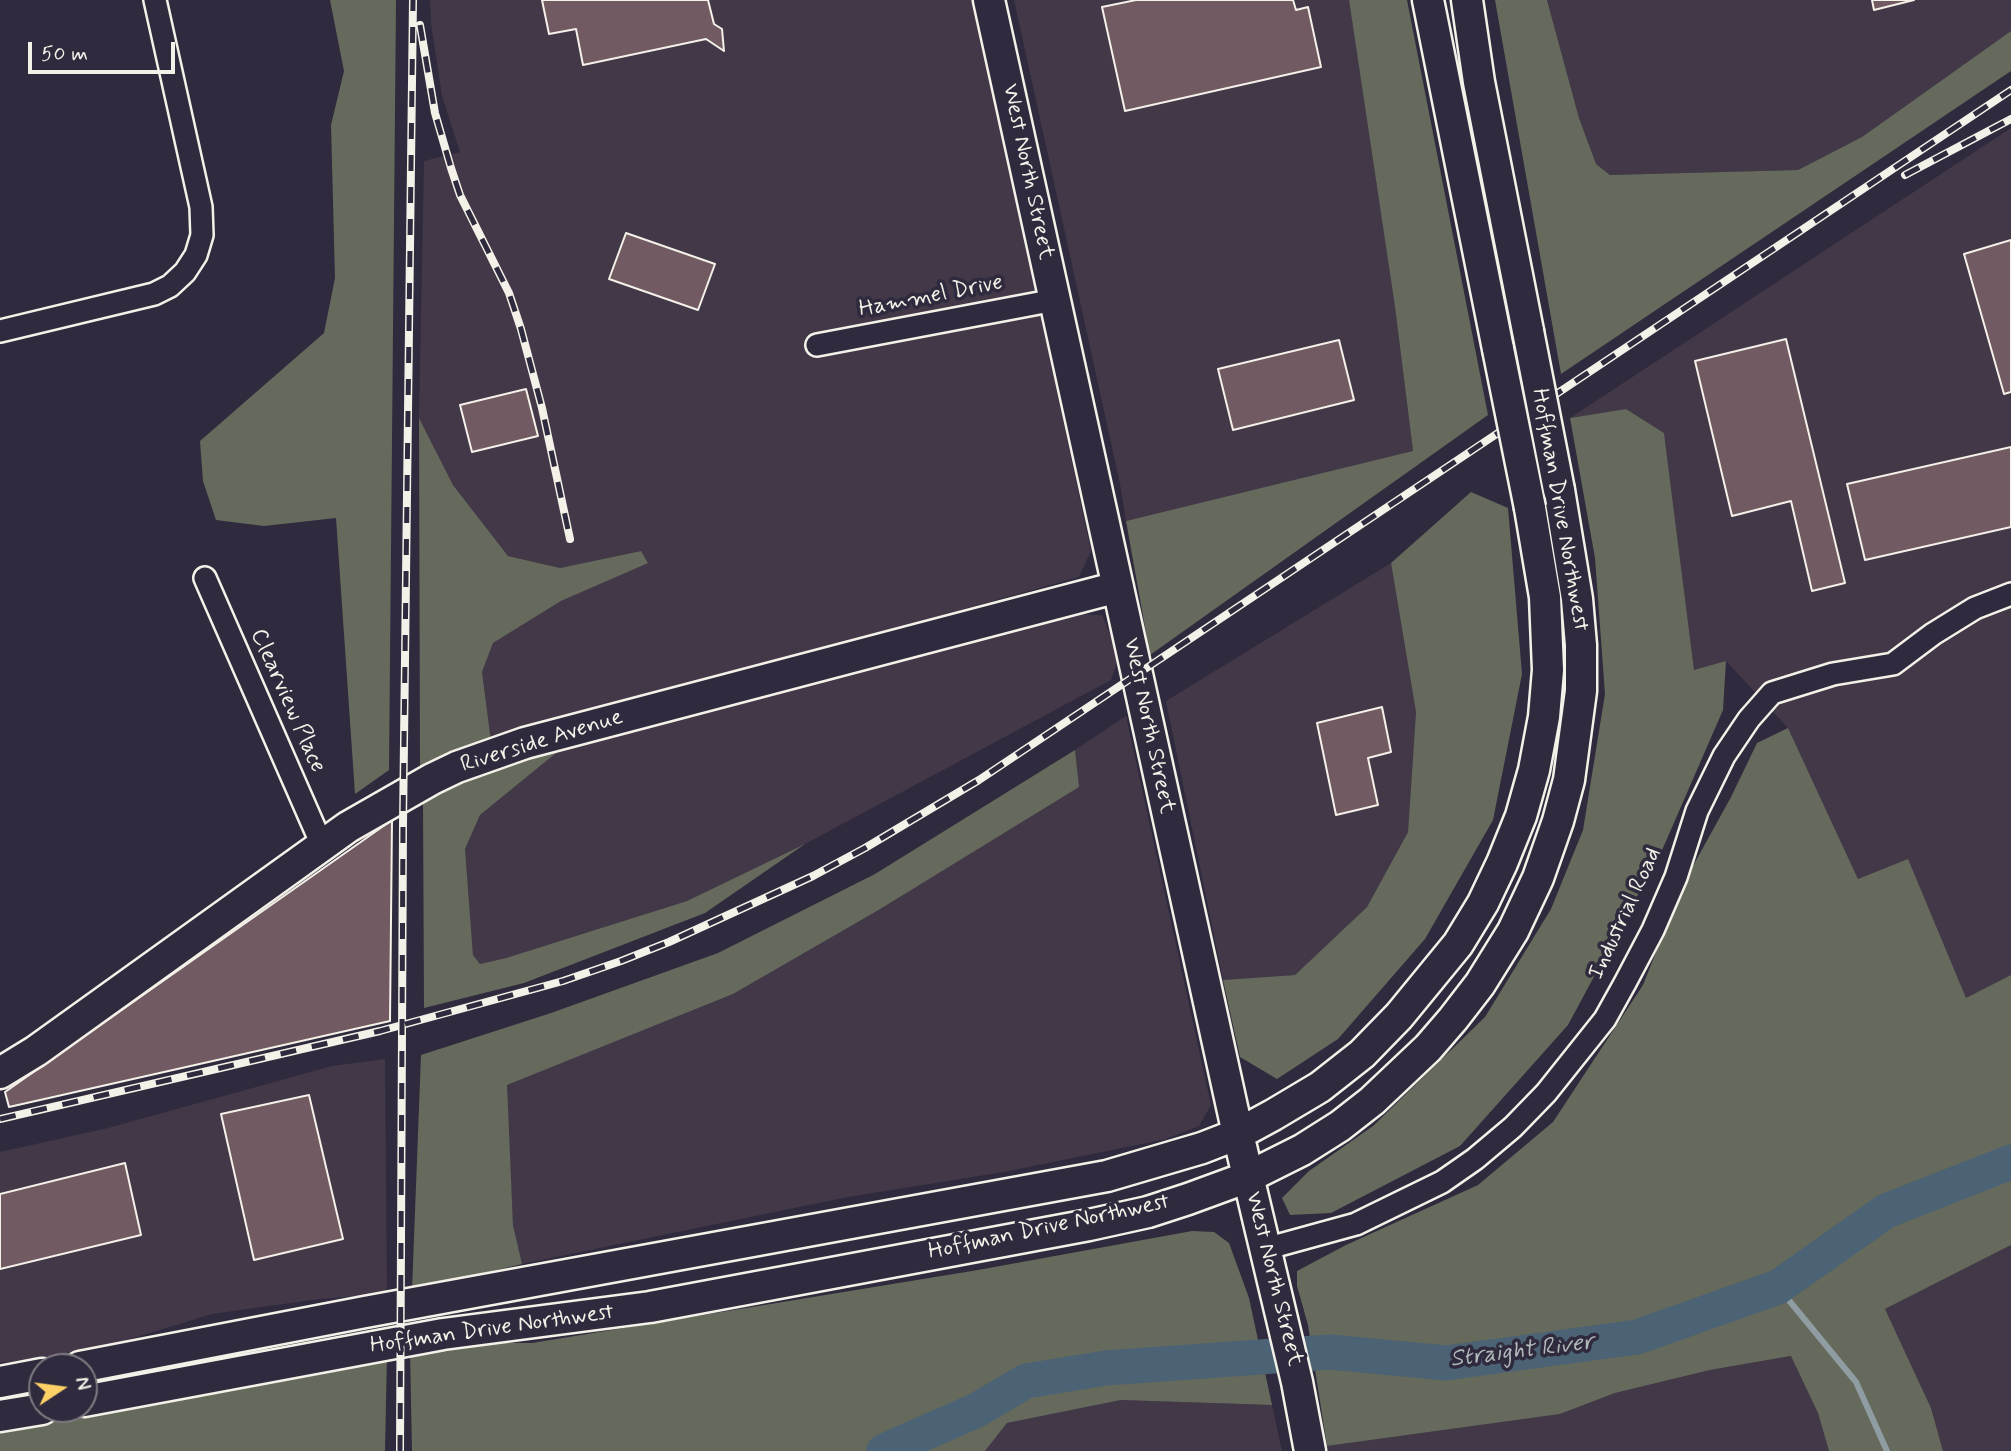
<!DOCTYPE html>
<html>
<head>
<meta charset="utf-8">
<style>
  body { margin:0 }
  #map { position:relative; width:2011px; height:1451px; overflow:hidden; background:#2f2a3d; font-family:Mynerve,sans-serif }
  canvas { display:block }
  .north { position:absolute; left:28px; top:1353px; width:70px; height:70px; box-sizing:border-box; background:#2f2a3d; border:2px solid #7e7a81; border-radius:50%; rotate:77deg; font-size:19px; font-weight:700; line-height:28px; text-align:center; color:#f4f1e8 }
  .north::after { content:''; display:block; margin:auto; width:24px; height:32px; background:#ffd166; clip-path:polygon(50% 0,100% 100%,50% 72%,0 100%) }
  .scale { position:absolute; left:28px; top:42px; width:147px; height:32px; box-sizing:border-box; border:4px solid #f4f1e8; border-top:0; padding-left:9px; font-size:21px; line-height:24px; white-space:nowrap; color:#f4f1e8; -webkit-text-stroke:5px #2f2a3d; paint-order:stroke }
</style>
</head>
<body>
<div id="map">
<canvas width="2011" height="1451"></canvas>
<div class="north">N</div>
<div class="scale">50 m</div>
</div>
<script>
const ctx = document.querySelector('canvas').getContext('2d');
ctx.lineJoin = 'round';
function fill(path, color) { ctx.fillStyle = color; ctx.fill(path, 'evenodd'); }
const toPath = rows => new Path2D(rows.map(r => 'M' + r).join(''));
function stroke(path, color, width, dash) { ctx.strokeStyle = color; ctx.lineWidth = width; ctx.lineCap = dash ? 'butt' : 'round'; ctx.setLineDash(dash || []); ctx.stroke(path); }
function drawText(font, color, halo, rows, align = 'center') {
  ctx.font = font + ' Mynerve,sans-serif'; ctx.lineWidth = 7; ctx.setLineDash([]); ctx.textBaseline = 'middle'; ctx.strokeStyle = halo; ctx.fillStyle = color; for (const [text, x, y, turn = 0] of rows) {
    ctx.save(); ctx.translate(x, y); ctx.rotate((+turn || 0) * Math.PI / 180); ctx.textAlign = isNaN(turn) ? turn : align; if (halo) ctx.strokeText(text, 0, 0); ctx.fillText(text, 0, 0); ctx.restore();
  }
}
fill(toPath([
  [430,0,973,0,1091,551,1079,577,491,741,482,672,493,643,561,601,648,562,640,551,560,568,508,556,453,485,419,418,424,161,460,152,442,96,431,23],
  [1014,0,1349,0,1395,307,1413,452,1126,521,1120,484],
  [1547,0,2011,0,2011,31,1862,137,1798,170,1610,175,1596,164,1579,118],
  [2011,128,2011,975,1966,999,1908,860,1858,879,1788,728,1726,661,1694,671,1664,433,1626,409,1570,418],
  [1391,563,1416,712,1408,832,1367,907,1295,975,1223,980,1166,701],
  [1080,614,1102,615,1119,657,1111,680,805,844,687,901,506,958,480,964,473,955,465,849,480,815,561,749],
  [1126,716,1211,1105,1199,1126,1166,1139,1004,1172,848,1197,522,1264,513,1225,506,1085,733,994,877,911,1078,787,1075,750],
  [385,1059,387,1294,319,1299,212,1314,124,1341,74,1353,0,1363,0,1152,108,1128,332,1066],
  [2011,1245,2011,1451,1943,1451,1931,1408,1885,1309],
  [1792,1356,1818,1413,1829,1451,1329,1451,1327,1446,1560,1414,1615,1393,1710,1370],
  [1121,1400,1272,1405,1282,1451,985,1451,1007,1423]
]), '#433848');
fill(toPath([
  [330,0,396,0,389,770,355,794,336,518,264,526,216,520,203,481,200,441,324,333,335,278,331,125,344,71],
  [1349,0,1407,0,1488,415,1150,655,1126,521,1413,451,1395,307],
  [1495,0,1547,0,1579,118,1596,164,1610,175,1798,170,1862,137,2011,31,2011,71,1561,374],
  [1626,409,1664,433,1694,670,1726,661,1723,710,1663,848,1568,1025,1460,1146,1331,1213,1290,1215,1282,1198,1309,1171,1373,1126,1485,1017,1551,909,1583,830,1605,694,1595,558,1570,418],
  [419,418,453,485,508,556,560,568,641,551,648,563,561,601,493,643,482,672,491,741,420,771],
  [1471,492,1508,508,1522,674,1493,820,1425,939,1338,1039,1277,1079,1240,1057,1223,980,1295,975,1367,907,1408,832,1416,712,1391,563],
  [1788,728,1858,879,1908,859,1966,998,2011,975,2011,1245,1885,1309,1931,1408,1943,1451,1829,1451,1818,1413,1791,1356,1710,1370,1615,1393,1560,1414,1327,1446,1308,1325,1297,1286,1297,1271,1346,1245,1478,1185,1553,1122,1643,985,1683,884,1731,797,1757,743],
  [561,749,480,815,465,849,473,955,480,964,506,958,687,901,805,844,705,913,524,983,424,1008,423,803,452,784],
  [1075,750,1079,787,877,911,733,994,507,1085,513,1225,522,1264,412,1290,421,1055,551,1013,718,953,875,874],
  [1192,1231,1214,1232,1229,1243,1249,1298,1272,1405,1121,1400,1007,1423,985,1451,412,1451,410,1351,471,1343,532,1343,978,1270],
  [387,1354,385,1451,0,1451,0,1431,242,1386]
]), '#656a5c');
stroke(toPath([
  [1778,1287,1856,1382,1887,1451]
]), '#8f9ca2', 6);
stroke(toPath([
  [884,1451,977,1410,1026,1381,1106,1368,1330,1352,1446,1363,1637,1337,1778,1287,1886,1211,2011,1162]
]), '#4b6374', 35);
const building = toPath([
  [542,0,708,0,714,24,722,29,724,51,706,39,583,65,576,29,549,34,542,0],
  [1136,0,1293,0,1296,10,1308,7,1321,67,1125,111,1102,7,1136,0],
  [1872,0,1914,0,1874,10,1872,0],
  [626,233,715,264,698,310,609,279,626,233],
  [2011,240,2011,392,2004,394,1964,254,2011,240],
  [1786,339,1845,583,1812,591,1791,501,1732,516,1695,361,1786,339],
  [1339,340,1354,400,1233,430,1218,369,1339,340],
  [526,389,538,436,472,452,460,405,526,389],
  [2011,447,2011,527,1865,560,1847,484,2011,447],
  [1382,707,1391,752,1368,758,1378,805,1336,815,1317,723,1382,707],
  [392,820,390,1021,9,1107,5,1092,392,820],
  [309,1095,343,1239,254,1260,221,1114,309,1095],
  [125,1163,141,1235,0,1269,0,1194,125,1163]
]);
fill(building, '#715a62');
stroke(building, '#f4f1e8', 2);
const street = toPath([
  [0,331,154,294,170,286,185,272,196,255,202,235,201,207,155,0],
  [817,345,1055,300],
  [205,578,322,845],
  [1265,1249,1356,1224,1442,1182,1475,1159,1513,1127,1546,1093,1605,1019,1625,983,1653,930,1676,877,1697,811,1724,756,1749,719,1772,693,1833,674,1893,664,1933,634,1975,608,2011,594]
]);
const secondary = toPath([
  [989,0,1238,1134,1297,1382,1310,1451],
  [1428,0,1498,349],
  [1467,0,1479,82,1528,331],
  [0,1073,36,1051,348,827,432,779,457,767,525,743,1118,587],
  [80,1367,365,1312,1107,1176,1202,1148,1238,1134,1273,1115,1320,1087,1362,1054,1399,1016,1458,944,1483,903,1502,863,1521,816,1534,770,1544,717,1548,670,1545,597,1530,508],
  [0,1382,42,1374],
  [84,1401,443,1334,650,1307,1089,1225,1148,1212,1188,1199,1248,1177,1302,1150,1340,1126,1372,1101,1428,1048,1453,1019,1480,984,1513,931,1538,878,1558,821,1569,780,1581,691,1581,645,1577,599,1559,490],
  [0,1416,42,1409]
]);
stroke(street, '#f4f1e8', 26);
stroke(secondary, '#f4f1e8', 35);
stroke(street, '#2f2a3d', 21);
stroke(secondary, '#2f2a3d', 30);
const rail = toPath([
  [420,25,435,113,451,168,460,195,509,293,521,329,542,408,570,539],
  [1905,175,2011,119],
  [0,1119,380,1031,563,981,621,961,669,942,813,876,865,848,979,780,2011,90],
  [400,1451,403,824,413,0]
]);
stroke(rail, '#f4f1e8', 8);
stroke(rail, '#2f2a3d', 5, [16]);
const secondaryBridge = toPath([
  [1528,331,1559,490],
  [1498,349,1530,508]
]);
stroke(secondaryBridge, '#f4f1e8', 35, []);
stroke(secondaryBridge, '#2f2a3d', 30);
drawText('23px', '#f4f1e8', '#2f2a3d', [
  ["West North Street",1027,172,78],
  ["Hammel Drive",931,297,-11],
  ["Hoffman Drive Northwest",1559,510,80],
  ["Clearview Place",287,701,66],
  ["West North Street",1148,726,78],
  ["Riverside Avenue",542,742,-17],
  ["Industrial Road",1626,914,-65],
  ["Hoffman Drive Northwest",1049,1228,-12],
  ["West North Street",1273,1279,76],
  ["Hoffman Drive Northwest",492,1330,-8]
]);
drawText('italic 24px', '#b0b8ba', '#2f2a3d', [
  ["Straight River",1522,1352,-7]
]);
</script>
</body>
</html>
